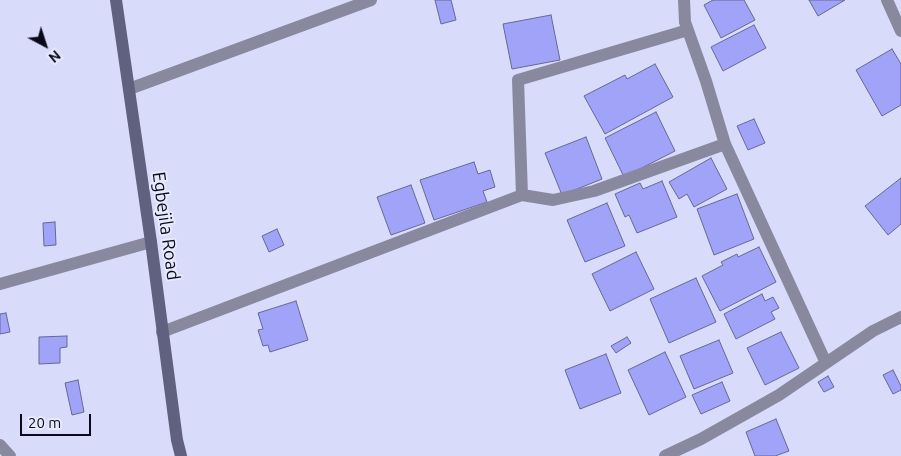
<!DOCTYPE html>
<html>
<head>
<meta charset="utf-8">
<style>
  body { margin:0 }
  #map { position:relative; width:901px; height:456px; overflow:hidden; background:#d8dbf9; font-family:Ubuntu,sans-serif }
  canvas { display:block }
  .north { position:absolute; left:20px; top:20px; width:50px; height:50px; -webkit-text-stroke:4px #e7e9fd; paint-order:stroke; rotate:140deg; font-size:14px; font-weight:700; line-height:20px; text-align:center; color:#0a0a1b }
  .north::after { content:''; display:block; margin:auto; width:18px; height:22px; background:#0a0a1b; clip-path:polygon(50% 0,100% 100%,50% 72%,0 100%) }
  .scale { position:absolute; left:20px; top:414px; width:71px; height:22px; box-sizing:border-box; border:2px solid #0a0a1b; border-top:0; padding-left:6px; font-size:15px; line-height:18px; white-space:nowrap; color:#0a0a1b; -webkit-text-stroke:4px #e7e9fd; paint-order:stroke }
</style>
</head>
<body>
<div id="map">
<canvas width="901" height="456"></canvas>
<div class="north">N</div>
<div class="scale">20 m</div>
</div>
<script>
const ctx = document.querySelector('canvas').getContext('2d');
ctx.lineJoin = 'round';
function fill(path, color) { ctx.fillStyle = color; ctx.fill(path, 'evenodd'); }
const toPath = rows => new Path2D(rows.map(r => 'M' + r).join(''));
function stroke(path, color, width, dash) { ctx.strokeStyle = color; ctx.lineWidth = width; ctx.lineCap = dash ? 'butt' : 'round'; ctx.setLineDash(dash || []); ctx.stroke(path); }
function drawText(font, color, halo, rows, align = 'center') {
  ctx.font = font + ' Ubuntu,sans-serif'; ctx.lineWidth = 4; ctx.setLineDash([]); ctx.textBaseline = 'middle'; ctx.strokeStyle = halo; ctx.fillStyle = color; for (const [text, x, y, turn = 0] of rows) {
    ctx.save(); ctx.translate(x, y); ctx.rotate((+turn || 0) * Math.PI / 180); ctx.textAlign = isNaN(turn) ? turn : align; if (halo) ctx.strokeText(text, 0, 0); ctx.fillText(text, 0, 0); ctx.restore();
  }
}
const building = toPath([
  [435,0,451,0,456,20,441,24,435,0],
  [713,0,744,0,755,20,721,38,704,5,713,0],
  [809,0,845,0,818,16,809,0],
  [551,15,560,60,512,69,503,24,551,15],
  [754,25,766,48,723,71,711,47,754,25],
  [892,49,901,64,901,105,882,116,856,70,892,49],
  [655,64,673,97,605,134,584,96,625,75,627,79,655,64],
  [656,112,675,151,624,177,605,138,656,112],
  [754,119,765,143,748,150,737,126,754,119],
  [586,137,602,179,562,195,545,153,586,137],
  [711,158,727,189,694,207,687,194,679,199,669,182,711,158],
  [474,162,478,174,490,170,495,187,483,191,487,202,434,220,420,180,474,162],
  [901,178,901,224,888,235,865,206,901,178],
  [662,181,677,217,637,233,629,215,625,217,615,194,640,183,643,189,662,181],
  [411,185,425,223,391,235,377,197,411,185],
  [737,194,754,239,714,255,697,209,737,194],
  [607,203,625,246,585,262,567,220,607,203],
  [55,222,56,245,44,246,43,223,55,222],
  [277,229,284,245,269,252,262,236,277,229],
  [759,247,776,282,720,311,702,276,723,265,721,262,737,254,738,257,759,247],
  [636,252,654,289,610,311,592,274,636,252],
  [696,278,716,322,669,343,650,299,696,278],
  [762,294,765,301,773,297,779,308,771,312,775,319,736,339,724,314,762,294],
  [296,301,308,340,270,352,268,345,263,346,258,330,263,329,258,313,296,301],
  [6,313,10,332,0,334,0,314,6,313],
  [781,332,799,368,765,385,747,348,781,332],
  [67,336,67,347,60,348,60,363,39,364,39,337,67,336],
  [627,337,631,343,616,353,611,346,627,337],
  [719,340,733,373,694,389,680,356,719,340],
  [665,352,686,397,649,415,628,370,665,352],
  [606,354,621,393,580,409,565,370,606,354],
  [893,370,901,386,901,390,893,394,883,375,893,370],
  [828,376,834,387,824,392,818,382,828,376],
  [78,380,84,412,72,415,65,383,78,380],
  [722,382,730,401,701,414,692,395,722,382],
  [776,419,789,451,775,456,755,456,746,432,776,419]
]);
fill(building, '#a0a3f7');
stroke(building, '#666894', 1);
stroke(toPath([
  [684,0,685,22,706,81,725,144,826,363],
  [887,0,901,31],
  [129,89,371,0],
  [522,195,518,80,688,30],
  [0,284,151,242],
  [162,332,522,195,553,200,594,191,725,144],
  [0,445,10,456],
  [665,456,701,439,779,395,873,331,901,317]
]), '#88899e', 12);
stroke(toPath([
  [116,0,151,242,177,440,181,456]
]), '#60617f', 12);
drawText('18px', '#0a0a1b', '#e7e9fd', [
  ["Egbejila Road",166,226,82]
]);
</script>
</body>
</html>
